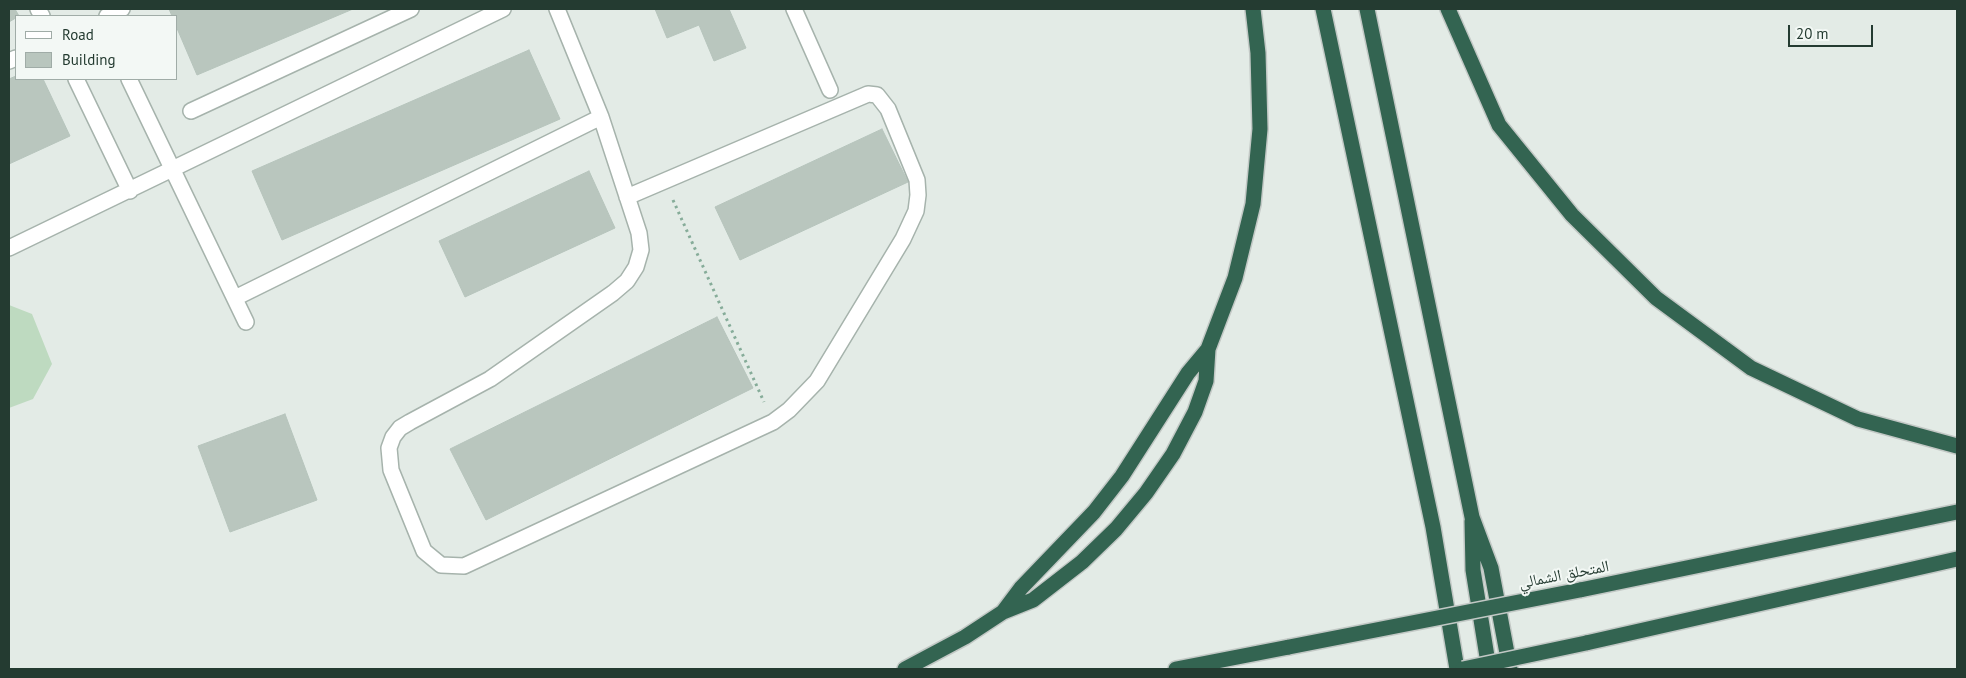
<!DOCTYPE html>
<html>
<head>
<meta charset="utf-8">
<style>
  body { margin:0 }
  #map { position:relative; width:1966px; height:678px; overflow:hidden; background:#e3ebe6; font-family:"PT Sans",sans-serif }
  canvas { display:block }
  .frame { position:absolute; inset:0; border:10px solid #243b31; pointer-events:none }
  .legend { position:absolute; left:15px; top:15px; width:162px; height:65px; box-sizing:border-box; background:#f3f8f5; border:1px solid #a0aca7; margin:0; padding:6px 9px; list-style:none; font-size:15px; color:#243b31 }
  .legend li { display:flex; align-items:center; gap:10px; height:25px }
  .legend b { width:25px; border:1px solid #a0aca7 }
  .scale { position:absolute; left:1788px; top:25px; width:85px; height:22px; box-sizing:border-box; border:2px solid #243b31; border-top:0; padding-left:6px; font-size:15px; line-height:18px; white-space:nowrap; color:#243b31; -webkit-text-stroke:4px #f3f8f5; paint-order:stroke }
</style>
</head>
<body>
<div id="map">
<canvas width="1966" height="678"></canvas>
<div class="frame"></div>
<ul class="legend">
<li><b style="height:6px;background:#fff"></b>Road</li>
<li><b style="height:14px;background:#b9c6be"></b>Building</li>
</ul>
<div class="scale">20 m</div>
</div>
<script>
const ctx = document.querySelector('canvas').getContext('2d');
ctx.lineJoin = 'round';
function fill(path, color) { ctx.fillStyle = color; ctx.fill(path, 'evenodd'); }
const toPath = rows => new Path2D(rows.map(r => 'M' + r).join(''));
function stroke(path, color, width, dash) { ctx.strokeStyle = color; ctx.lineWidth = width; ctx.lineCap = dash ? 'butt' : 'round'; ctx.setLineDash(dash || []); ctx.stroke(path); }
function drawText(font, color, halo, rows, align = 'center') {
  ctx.font = font + ' "PT Sans","Noto Naskh Arabic",sans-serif'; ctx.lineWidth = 4; ctx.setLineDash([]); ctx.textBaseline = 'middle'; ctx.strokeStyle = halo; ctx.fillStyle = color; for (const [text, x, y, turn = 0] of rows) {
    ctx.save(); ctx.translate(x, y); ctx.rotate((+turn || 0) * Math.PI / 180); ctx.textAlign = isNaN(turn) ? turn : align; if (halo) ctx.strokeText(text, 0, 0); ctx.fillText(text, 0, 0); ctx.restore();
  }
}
fill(toPath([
  [9,305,32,314,52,364,33,399,9,408]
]), '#bedac0');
const building = toPath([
  [9,9,15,9,19,16,9,22,9,9],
  [169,9,353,9,197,75,176,26,176,16,172,16,169,9],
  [655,9,729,9,746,48,714,61,699,25,667,38,655,9],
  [529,50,560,119,282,240,252,171,529,50],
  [16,76,16,79,43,79,70,136,9,164,9,79,16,76],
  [882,129,908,182,740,260,715,207,882,129],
  [589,171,615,228,465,297,439,241,589,171],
  [717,317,753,388,486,520,450,449,717,317],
  [285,414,317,500,230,532,198,446,285,414]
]);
fill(building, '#b9c6be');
stroke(building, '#b6c4bc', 1);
const minor = toPath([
  [38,9,42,16],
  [557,9,601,117,639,233,641,250,636,267,627,281,613,293,490,379,410,422,400,428,393,437,389,448,391,470,424,551,441,565,464,566,773,422,789,410,817,381,903,239,916,211,918,195,917,180,888,109,877,95,868,94,627,197],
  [794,9,830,90],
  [107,16,122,9],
  [9,61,16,58],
  [76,79,130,191],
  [129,79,246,322],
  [191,111,411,9],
  [9,248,503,9],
  [235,298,601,117]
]);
const highway = toPath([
  [1323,9,1433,527,1457,669],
  [1367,9,1472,517,1491,568,1510,669],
  [1448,9,1499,125,1572,215,1656,298,1751,368,1858,419,1957,446],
  [1472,521,1473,570,1489,669],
  [1580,590,1957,512],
  [1003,612,1021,588,1094,512,1122,476,1188,373,1208,349,1235,278,1253,204,1260,129,1258,53,1253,9],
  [1586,643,1957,559],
  [905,669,965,637,1003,612,1033,600,1082,562,1116,529,1146,493,1173,454,1195,412,1206,381,1208,349],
  [1176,669,1289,647]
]);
stroke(minor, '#a6b3ac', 18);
stroke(highway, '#c2c8c5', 18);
stroke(toPath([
  [673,200,764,402]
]), '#86ac99', 3, [2.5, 4]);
stroke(minor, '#fff', 15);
stroke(highway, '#336451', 15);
const highwayBridge = toPath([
  [1289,647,1580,590],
  [1463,669,1586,643]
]);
stroke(highwayBridge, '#c2c8c5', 18, []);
stroke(highwayBridge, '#336451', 15);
drawText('16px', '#243b31', '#f3f8f5', [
  ["المتحلق الشمالي",1564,575,-11]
]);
</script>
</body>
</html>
